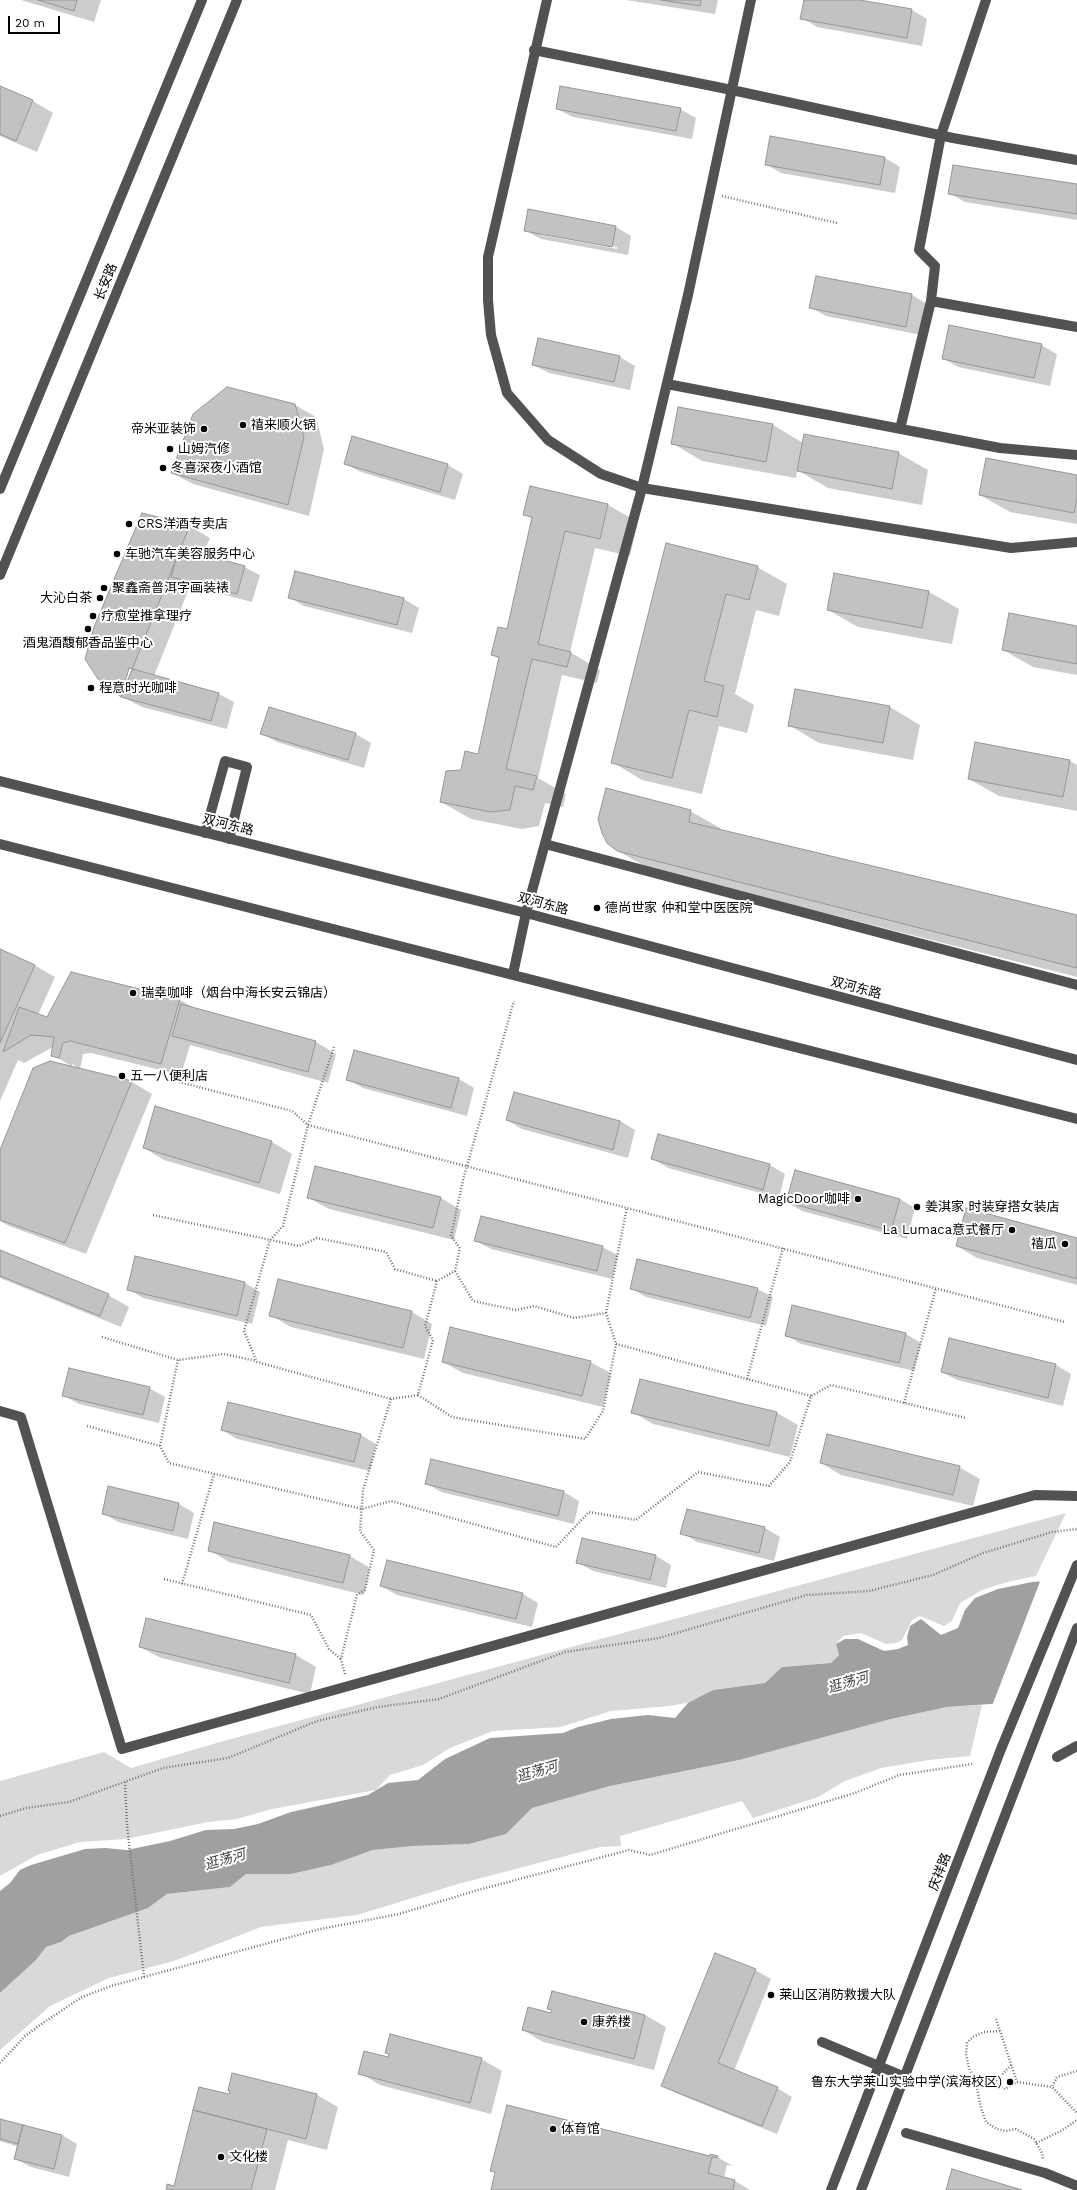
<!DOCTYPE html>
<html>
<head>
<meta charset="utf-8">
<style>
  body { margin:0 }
  #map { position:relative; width:1077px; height:2190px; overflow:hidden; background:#fff; font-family:"Work Sans",sans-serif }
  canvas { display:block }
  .scale { position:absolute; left:8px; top:16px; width:52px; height:18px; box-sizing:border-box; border:2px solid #000; border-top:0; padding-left:5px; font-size:12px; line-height:14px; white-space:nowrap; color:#000; -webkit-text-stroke:3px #fff; paint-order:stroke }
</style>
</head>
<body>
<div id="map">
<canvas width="1077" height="2190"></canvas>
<div class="scale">20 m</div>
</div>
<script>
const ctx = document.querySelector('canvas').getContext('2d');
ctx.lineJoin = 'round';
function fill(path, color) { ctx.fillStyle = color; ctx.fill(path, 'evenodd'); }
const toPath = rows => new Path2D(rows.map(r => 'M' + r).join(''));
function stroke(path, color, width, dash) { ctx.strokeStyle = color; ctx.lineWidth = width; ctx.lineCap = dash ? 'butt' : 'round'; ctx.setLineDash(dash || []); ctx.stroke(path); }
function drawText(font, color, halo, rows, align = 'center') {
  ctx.font = font + ' "Work Sans","Noto Sans SC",sans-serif'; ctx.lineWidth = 4; ctx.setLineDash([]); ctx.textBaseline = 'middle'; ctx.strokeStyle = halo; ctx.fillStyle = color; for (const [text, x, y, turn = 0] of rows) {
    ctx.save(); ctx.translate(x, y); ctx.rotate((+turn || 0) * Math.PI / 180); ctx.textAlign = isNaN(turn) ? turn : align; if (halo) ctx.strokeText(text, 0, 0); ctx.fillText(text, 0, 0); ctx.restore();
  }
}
fill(toPath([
  [1066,1513,1036,1576,1007,1582,982,1590,960,1603,952,1621,944,1626,920,1616,912,1620,902,1640,896,1643,886,1644,861,1633,843,1636,836,1644,839,1655,831,1663,782,1667,765,1683,713,1690,691,1702,670,1706,611,1711,561,1727,493,1731,450,1748,423,1765,390,1775,376,1790,272,1809,237,1819,208,1822,126,1839,80,1842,37,1855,0,1876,0,1781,104,1752,131,1768,220,1742],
  [982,1705,970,1756,929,1760,881,1768,845,1781,818,1797,753,1818,742,1801,620,1836,621,1846,600,1847,458,1884,357,1915,261,1927,174,1961,109,1978,50,2006,0,2050,0,1993,36,1960,46,1947,61,1942,69,1936,148,1908,167,1894,230,1887,246,1874,291,1874,331,1865,373,1850,413,1846,469,1844,506,1834,532,1808,610,1786,739,1760,891,1719,947,1707]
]), '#d9d9d9');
fill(toPath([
  [1077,1579,1077,1698,947,1707,891,1719,739,1760,610,1786,532,1808,506,1834,469,1844,413,1846,373,1850,331,1865,291,1874,246,1874,230,1887,167,1894,148,1908,69,1936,61,1942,46,1947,36,1960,0,1993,0,1891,10,1883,20,1870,31,1865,85,1849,105,1848,127,1850,170,1841,206,1830,234,1829,258,1824,291,1812,368,1795,388,1783,418,1780,445,1759,490,1738,563,1733,578,1727,611,1719,648,1715,675,1718,688,1703,713,1690,765,1683,782,1667,831,1663,839,1655,836,1644,845,1639,858,1639,884,1651,898,1649,908,1645,907,1637,910,1626,921,1619,941,1635,958,1628,965,1610,975,1598,998,1589,1032,1582]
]), '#a0a0a0');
fill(toPath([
  [1077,1577,1077,1700,992,1706,1041,1579]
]), '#fff');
fill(toPath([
  [21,0,101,0,94,22],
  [626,0,718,0,715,14],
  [805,0,854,0,912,10,927,19,922,46,817,27,802,18],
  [0,87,33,101,53,113,37,152,0,136],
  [557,109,680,109,696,118,692,139,573,117],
  [885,158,900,167,895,193,781,173,766,164],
  [1077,185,1077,220,965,202,949,193],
  [529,211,616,227,631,236,628,255,541,239,525,230],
  [541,233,617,247,617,249,541,235],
  [912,295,927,304,921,335,826,316,810,307],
  [1041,345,1057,354,1050,386,958,367,943,358],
  [620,357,635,366,630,390,549,373,533,365],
  [295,405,316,417,324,449,309,516,193,484,172,473],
  [773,425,803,443,898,453,928,470,922,505,828,488,797,470,796,478,702,461,672,443],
  [353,437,448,465,463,474,455,500,361,472,345,464],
  [1077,476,1077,524,1010,512,980,495],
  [531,487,608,505,638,522,630,556,595,548,570,652,600,670,597,683,562,675,538,778,566,794,563,807,545,803,539,826,522,829,471,819,441,802,462,771,479,755,500,659,492,655,507,630,533,519,525,514],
  [189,526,210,538,203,555,244,567,260,575,252,602,190,586,154,676,219,694,234,702,227,729,142,707,121,696],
  [666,544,757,567,787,584,779,616,756,610,735,694,754,705,747,733,719,726,702,794,642,780,612,762],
  [929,592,959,609,952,644,858,627,828,610],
  [289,597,404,599,419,608,412,633,304,606],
  [1077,627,1077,675,1033,667,1003,650],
  [796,690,890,707,920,725,913,760,819,743,789,725],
  [269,708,356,734,371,743,364,768,277,742,261,733],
  [1070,761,1077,765,1077,811,999,796,969,779],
  [690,811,720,828,720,831,1077,916,1077,977,648,868,618,851],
  [0,950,34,965,55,977,38,1015,48,1018,72,974,180,1000,196,1009,316,1042,336,1054,328,1083,190,1045,181,1075,91,1053,83,1054,80,1069,72,1064,72,1066,80,1071,132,1082,152,1094,86,1254,9,1226,0,1221,0,1152,73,1067,52,1055,53,1047,24,1063,18,1060,0,1101],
  [355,1051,459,1079,474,1088,467,1116,363,1088,347,1079],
  [514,1093,620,1121,635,1130,628,1158,522,1129,507,1120],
  [659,1135,770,1165,785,1174,779,1198,668,1168,653,1159],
  [272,1142,292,1154,280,1194,164,1160,144,1148],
  [316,1168,441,1198,461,1210,454,1240,329,1209,309,1198],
  [900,1199,915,1208,907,1239,802,1211,787,1202],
  [1077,1239,1077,1285,977,1258,957,1246],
  [476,1241,602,1247,618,1255,612,1279,491,1249],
  [0,1251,108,1295,129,1307,121,1327,0,1278],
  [136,1257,245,1283,260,1292,252,1324,143,1298,128,1289],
  [279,1280,412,1312,432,1324,424,1359,291,1327,270,1315],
  [631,1288,757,1289,773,1297,766,1326,646,1297],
  [906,1334,921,1343,914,1371,801,1344,786,1335],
  [443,1362,590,1362,611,1373,603,1407,463,1373],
  [1056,1365,1071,1374,1063,1406,957,1380,942,1372],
  [640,1380,777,1413,798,1425,790,1457,653,1424,632,1412],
  [149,1388,165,1397,159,1423,79,1404,63,1395],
  [222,1430,361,1435,376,1444,370,1471,237,1439],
  [431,1460,564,1492,579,1501,574,1524,441,1492,426,1483],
  [821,1463,959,1467,980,1479,973,1506,841,1475],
  [109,1487,179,1504,194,1513,188,1539,118,1522,103,1513],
  [687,1510,765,1528,780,1537,774,1561,697,1542,682,1533],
  [215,1523,350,1556,370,1568,364,1595,229,1562,209,1550],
  [583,1539,656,1556,671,1565,666,1588,593,1571,577,1562],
  [381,1586,523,1594,538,1603,532,1627,397,1595],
  [140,1647,296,1655,316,1667,310,1694,161,1658],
  [755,1970,771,1979,734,2071,777,2088,792,2097,777,2134,678,2094,662,2085],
  [553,1992,645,2015,666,2027,654,2070,543,2042,523,2030,552,2015,553,2011,549,2008],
  [389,2058,481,2059,502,2071,491,2114,380,2085,360,2073],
  [233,2074,317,2095,338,2107,327,2150,288,2140,275,2190,167,2190,174,2187,200,2088,230,2095],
  [0,2120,62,2135,77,2144,69,2177,31,2167,16,2159,19,2147,0,2141],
  [717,2157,733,2166,727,2165,724,2178,735,2181,750,2190,492,2190,496,2173,491,2170]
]), '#0003');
const building = toPath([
  [38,0,77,0,74,11,38,0],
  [661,0,701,0,700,6,661,0],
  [804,0,860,0,912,9,907,38,800,19,804,0],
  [0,86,33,100,16,141,0,134,0,86],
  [560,86,681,108,676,131,556,109,560,86],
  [770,136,885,157,880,185,765,165,770,136],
  [953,165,1077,184,1077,214,948,194,953,165],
  [528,209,616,226,612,247,524,231,528,209],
  [816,276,912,294,906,327,809,308,816,276],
  [949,325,1042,344,1034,378,942,359,949,325],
  [538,338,620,356,614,382,532,365,538,338],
  [227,387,295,404,304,437,288,505,171,473,193,414,227,387],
  [678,407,773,424,766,462,671,444,678,407],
  [804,434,899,452,892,489,797,471,804,434],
  [352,436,448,464,440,492,344,464,352,436],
  [986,458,1077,475,1077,499,1074,513,979,495,986,458],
  [530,486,608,504,600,539,565,531,538,644,571,652,567,667,532,659,506,769,537,776,533,790,515,786,510,810,491,812,440,802,446,771,461,770,465,751,478,754,499,657,491,655,498,627,507,629,532,517,523,515,530,486],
  [142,513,190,525,121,697,98,679,85,659,94,627,142,513],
  [666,543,758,566,749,600,726,594,704,681,724,686,717,717,689,710,672,778,611,763,666,543],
  [179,548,245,566,237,594,171,577,179,548],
  [295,571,404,598,397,625,288,598,295,571],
  [834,573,929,591,922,628,827,610,834,573],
  [1009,613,1077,626,1077,664,1002,650,1009,613],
  [129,668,219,693,211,721,121,697,129,668],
  [795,689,890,706,883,743,788,726,795,689],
  [269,707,356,733,348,760,260,734,269,707],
  [975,742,1070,760,1063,797,968,779,975,742],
  [606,788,691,810,689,822,1077,915,1077,968,617,851,607,843,602,833,598,819,606,788],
  [0,949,35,965,0,1043,0,949],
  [71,972,180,999,161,1064,70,1041,63,1043,59,1058,51,1056,54,1037,31,1035,3,1052,19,1007,47,1017,71,972],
  [181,1004,316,1041,308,1072,172,1036,181,1004],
  [354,1050,459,1078,451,1108,346,1080,354,1050],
  [50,1061,132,1081,65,1243,0,1220,0,1150,33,1068,50,1061],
  [514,1092,620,1121,613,1150,506,1120,514,1092],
  [155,1106,272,1141,259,1183,143,1148,155,1106],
  [658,1134,770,1164,763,1190,651,1159,658,1134],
  [315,1166,441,1197,433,1228,307,1198,315,1166],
  [795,1170,900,1199,891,1231,786,1202,795,1170],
  [966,1208,1077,1238,1077,1279,956,1246,966,1208],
  [481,1216,603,1246,597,1271,474,1241,481,1216],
  [0,1250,109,1294,100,1316,0,1276,0,1250],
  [135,1256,245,1282,237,1316,127,1290,135,1256],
  [637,1259,758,1288,750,1318,630,1289,637,1259],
  [278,1279,412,1311,403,1348,269,1316,278,1279],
  [792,1305,906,1333,899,1363,785,1336,792,1305],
  [450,1327,591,1361,582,1396,442,1362,450,1327],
  [949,1338,1056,1364,1048,1398,941,1372,949,1338],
  [69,1368,150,1387,143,1415,62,1396,69,1368],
  [640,1379,777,1412,769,1446,631,1413,640,1379],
  [228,1402,361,1434,354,1462,221,1430,228,1402],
  [827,1434,960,1466,953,1495,820,1463,827,1434],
  [431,1459,564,1491,558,1516,425,1484,431,1459],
  [108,1486,179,1503,173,1531,102,1514,108,1486],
  [687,1509,765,1527,759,1553,680,1534,687,1509],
  [214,1522,350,1555,343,1583,208,1551,214,1522],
  [582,1538,656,1555,650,1580,576,1563,582,1538],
  [387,1560,523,1593,516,1619,380,1586,387,1560],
  [146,1618,296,1654,289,1683,139,1647,146,1618],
  [715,1953,756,1969,718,2063,778,2087,762,2126,661,2086,715,1953],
  [552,1991,645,2015,634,2059,522,2030,528,2007,551,2013,552,2010,547,2009,552,1991],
  [390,2034,482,2058,470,2103,358,2074,364,2051,388,2057,389,2054,385,2053,390,2034],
  [232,2073,317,2094,306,2139,193,2110,199,2087,229,2094,230,2091,228,2091,232,2073],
  [507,2105,710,2156,710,2154,718,2156,717,2158,712,2157,708,2173,735,2180,733,2190,491,2190,495,2172,490,2171,507,2105],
  [193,2110,267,2129,251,2190,166,2190,167,2184,174,2186,193,2110],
  [0,2119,23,2125,18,2144,0,2139,0,2119],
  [23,2125,62,2135,54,2169,14,2159,23,2125],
  [952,2169,1022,2190,946,2190,952,2169]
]);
fill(building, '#c2c2c2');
stroke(building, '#969696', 1);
stroke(toPath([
  [722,196,837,223],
  [334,1047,308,1125,283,1226,270,1240,244,1331,257,1362,391,1399],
  [179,1082,292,1111,308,1125,1065,1322],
  [153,1215,299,1246,317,1238,386,1252,395,1269,437,1281],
  [455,1271,473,1301,516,1310,534,1306,574,1318,606,1313,616,1344,811,1396],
  [606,1313,627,1207],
  [102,1337,178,1360,224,1354,256,1361],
  [747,1379,783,1248],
  [418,1395,452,1417,585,1439,603,1411,616,1344],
  [904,1403,936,1288],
  [87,1426,160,1446,169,1463,362,1509,391,1501,556,1547,589,1512,636,1520,698,1472,769,1486,790,1462,811,1396,831,1385,966,1418],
  [160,1446,178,1360],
  [164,1579,311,1615,329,1649,341,1659],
  [182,1584,214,1474],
  [345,1674,341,1659,357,1595,365,1590,374,1550,360,1531,363,1490,391,1399,418,1395,433,1340,425,1326,437,1281,455,1271,460,1248,451,1236,463,1180,514,1001],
  [125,1782,127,1825,144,1977],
  [0,1816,26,1808,69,1802,163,1768,228,1758,317,1721,378,1707,439,1699,565,1652,659,1638,807,1595,869,1591,933,1575,983,1553,1052,1532,1077,1529],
  [996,2019,1017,2082],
  [1000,2031,984,2032,973,2037,967,2043,966,2054,969,2068,976,2083,994,2083,1005,2089,1017,2082,1052,2087],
  [0,2063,25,2036,43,2023,82,1997,111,1986,320,1929,399,1914,478,1890,629,1850,650,1855,855,1793,899,1775,972,1764],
  [1077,2071,1057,2077,1052,2087,1077,2113],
  [976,2083,981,2108,986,2122,997,2129,1006,2131,1016,2129,1034,2139,1042,2153,1043,2159],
  [994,2083,1012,2064],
  [1036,2143,1061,2131,1077,2120]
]), '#747474', 2.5, [1, 2]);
stroke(toPath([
  [547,0,488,257,488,300,491,335,507,393,548,440,601,474,642,488,688,295,751,0],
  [534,50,732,90,953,138,1077,160],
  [931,301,1077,327],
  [667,384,1000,448,1077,455],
  [900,429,931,301,935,266,919,250,941,135,986,0],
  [0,489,202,0],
  [0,575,237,0],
  [0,781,526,913,1077,1060],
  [205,833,225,761,247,767,229,839],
  [0,844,1077,1119],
  [545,844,1077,985],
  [513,974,526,913,642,488,1011,548,1077,542],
  [0,1411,21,1417,122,1749,1035,1495,1077,1496],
  [1057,1757,1077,1746],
  [822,2042,905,2077],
  [906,2133,1045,2173,1077,2186],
  [831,2190,1001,1749,1077,1565],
  [861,2190,1077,1628]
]), '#525252', 10);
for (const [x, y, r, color] of [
  [243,425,4,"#000"],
  [204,429,4,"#000"],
  [170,449,4,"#000"],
  [163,468,4,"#000"],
  [129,524,4,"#000"],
  [117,554,4,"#000"],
  [104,588,4,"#000"],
  [100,598,4,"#000"],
  [93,616,4,"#000"],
  [88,629,4,"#000"],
  [91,688,4,"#000"],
  [597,908,4,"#000"],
  [133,993,4,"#000"],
  [122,1076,4,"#000"],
  [858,1199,4,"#000"],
  [917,1207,4,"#000"],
  [1012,1230,4,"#000"],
  [1065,1244,4,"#000"],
  [771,1995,4,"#000"],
  [584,2022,4,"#000"],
  [1010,2082,4,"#000"],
  [553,2129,4,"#000"],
  [221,2157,4,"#000"]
]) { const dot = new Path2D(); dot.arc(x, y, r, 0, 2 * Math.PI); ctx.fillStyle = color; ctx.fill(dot); stroke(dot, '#fff', 1.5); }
drawText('13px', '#000', '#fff', [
  ["长安路",106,282,-68],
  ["双河东路",228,825,14],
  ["双河东路",543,904,15],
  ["双河东路",856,988,15],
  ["庆祥路",940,1872,-69]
]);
drawText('13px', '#000', '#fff', [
  ["禧来顺火锅",251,425],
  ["帝米亚装饰",196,429,"right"],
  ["山姆汽修",178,449],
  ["冬喜深夜小酒馆",171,468],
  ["CRS洋酒专卖店",137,524],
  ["车驰汽车美容服务中心",125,554],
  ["聚鑫斋普洱字画装裱",112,588],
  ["大沁白茶",92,598,"right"],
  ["疗愈堂推拿理疗",101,616],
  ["酒鬼酒馥郁香品鉴中心",88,643,"center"],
  ["程意时光咖啡",99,688],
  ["德尚世家 仲和堂中医医院",605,908],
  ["瑞幸咖啡（烟台中海长安云锦店）",141,993],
  ["五一八便利店",130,1076],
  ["MagicDoor咖啡",850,1199,"right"],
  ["姜淇家 时装穿搭女装店",925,1207],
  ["La Lumaca意式餐厅",1004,1230,"right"],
  ["禧瓜",1057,1244,"right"],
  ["莱山区消防救援大队",779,1995],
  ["康养楼",592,2022],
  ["鲁东大学莱山实验中学(滨海校区)",1002,2082,"right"],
  ["体育馆",561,2129],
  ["文化楼",229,2157]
], 'left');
drawText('italic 14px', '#414141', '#fff', [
  ["逛荡河",848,1683,-16],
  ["逛荡河",537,1772,-16],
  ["逛荡河",225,1860,-16]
]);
</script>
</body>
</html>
